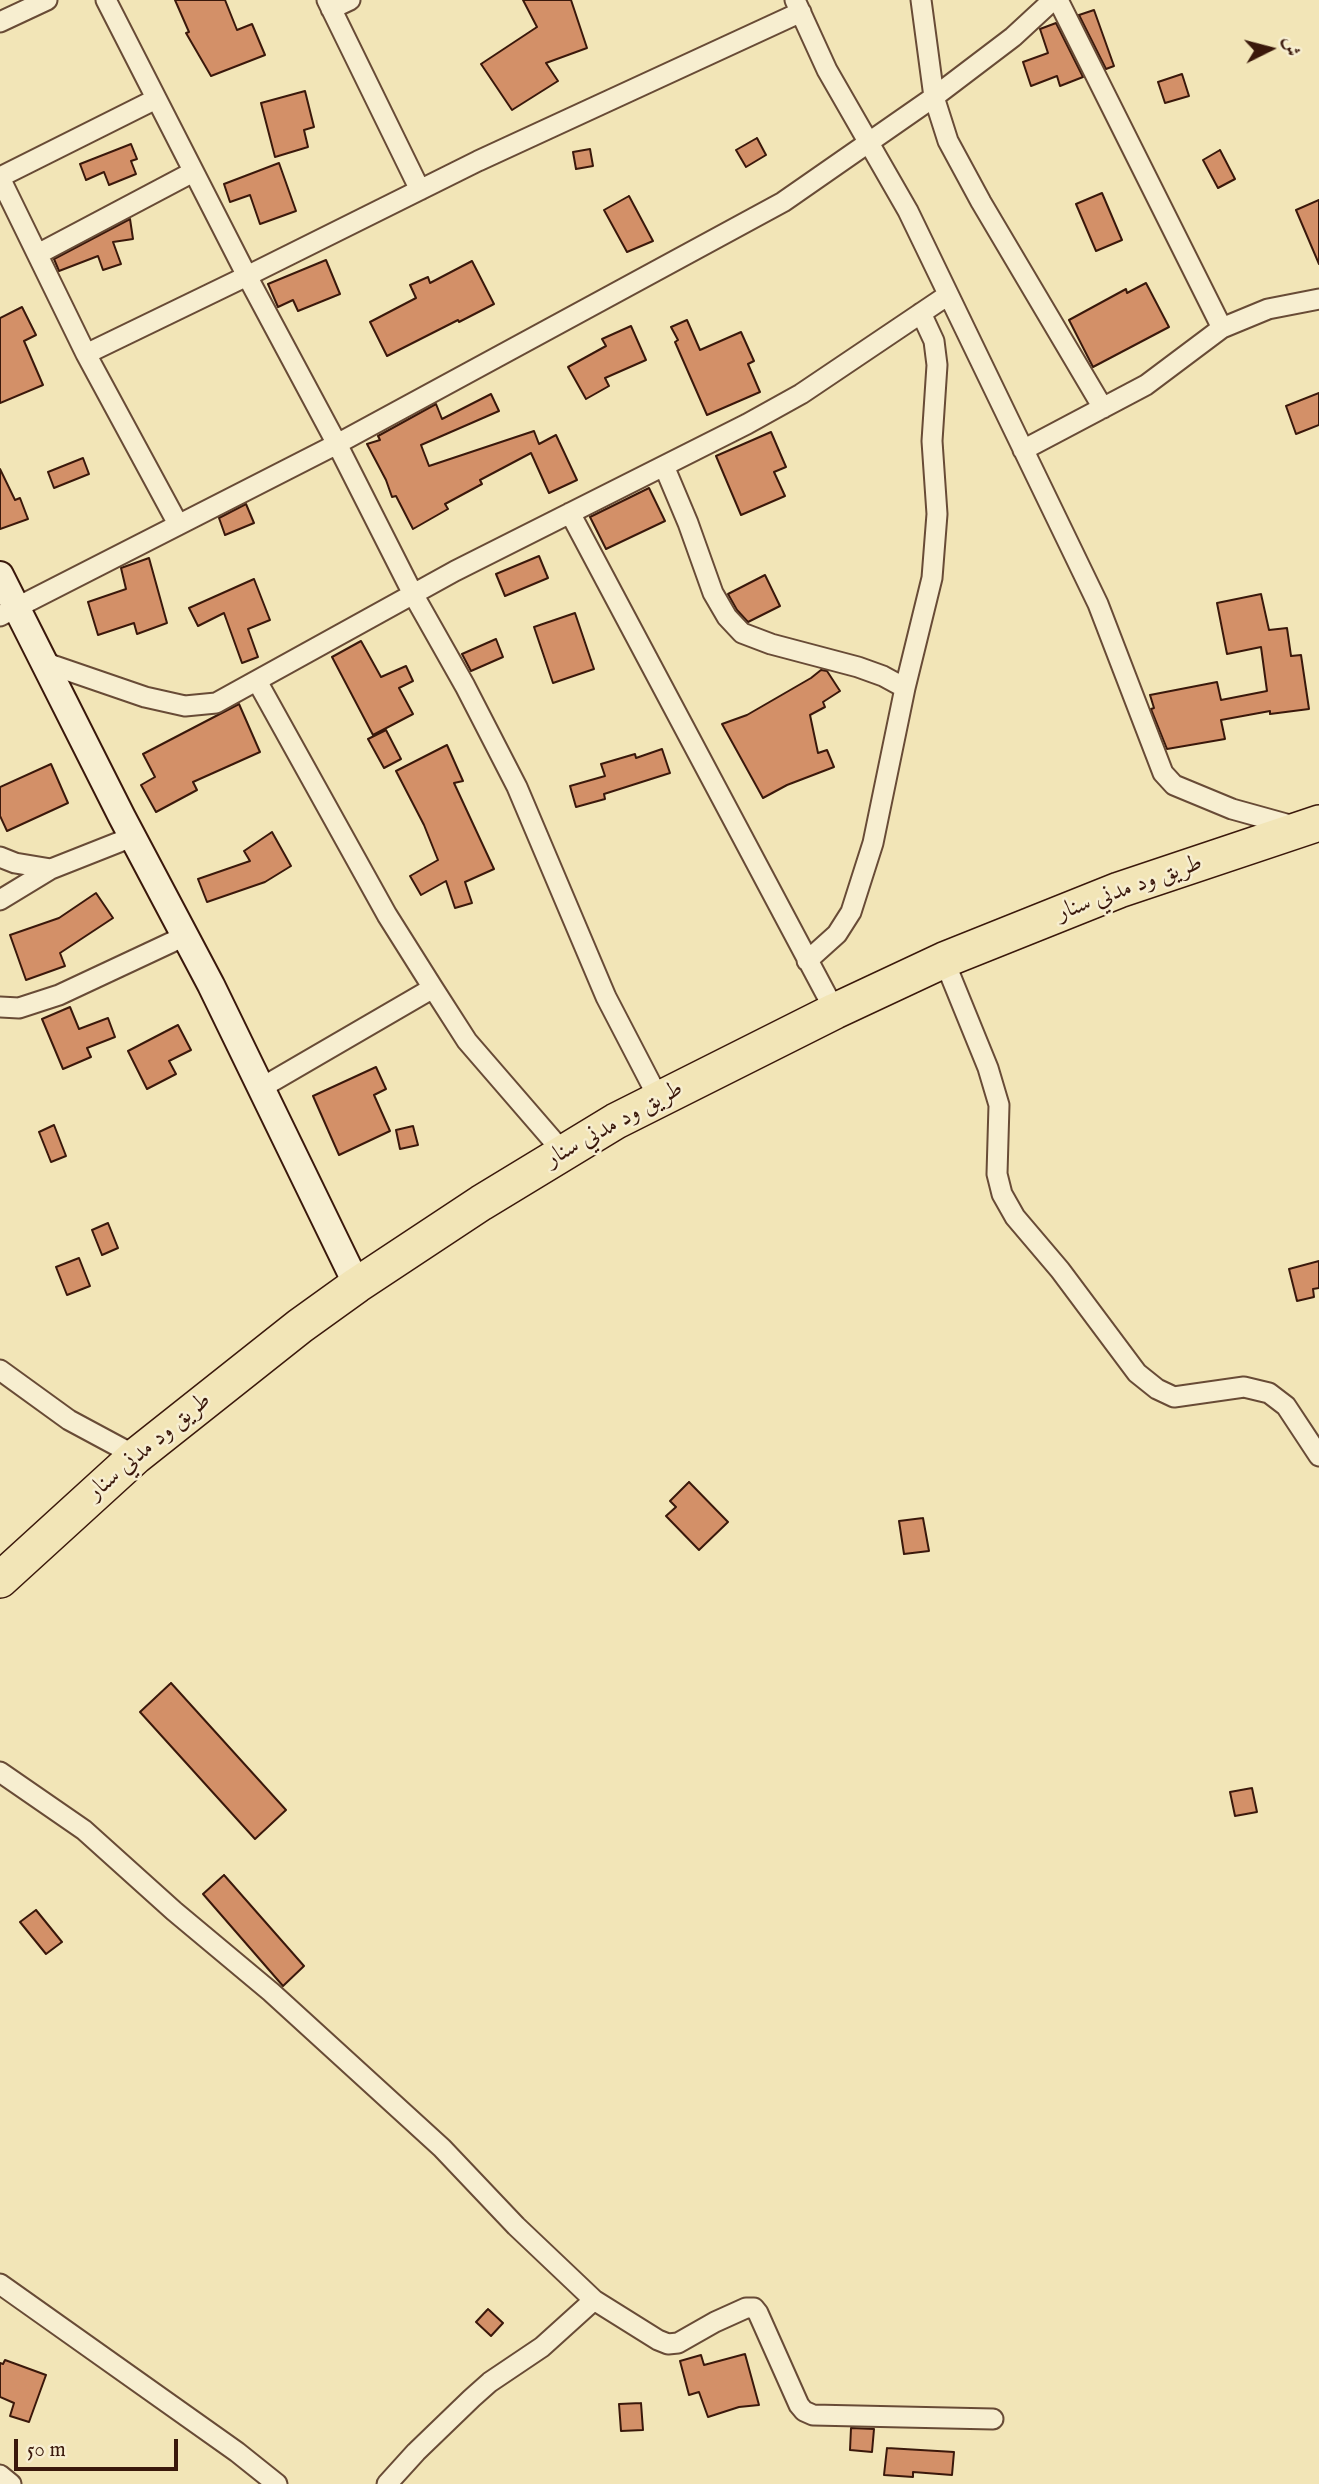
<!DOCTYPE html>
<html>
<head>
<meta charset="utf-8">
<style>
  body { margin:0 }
  #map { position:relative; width:1319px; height:2484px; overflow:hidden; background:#f2e5b7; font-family:"IM FELL English",Amiri,serif }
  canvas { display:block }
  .north { position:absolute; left:1235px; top:14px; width:70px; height:70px; -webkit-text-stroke:5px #f7eed0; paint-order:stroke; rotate:84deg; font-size:19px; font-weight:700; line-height:28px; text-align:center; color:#3a180b }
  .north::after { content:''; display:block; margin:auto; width:24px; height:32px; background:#3a180b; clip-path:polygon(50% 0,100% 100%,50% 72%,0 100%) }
  .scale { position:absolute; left:14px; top:2439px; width:164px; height:32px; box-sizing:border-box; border:4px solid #3a180b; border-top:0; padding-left:9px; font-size:21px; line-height:24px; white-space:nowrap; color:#3a180b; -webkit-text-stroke:5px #f7eed0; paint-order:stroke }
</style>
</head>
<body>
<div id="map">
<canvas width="1319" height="2484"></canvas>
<div class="north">ش</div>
<div class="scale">50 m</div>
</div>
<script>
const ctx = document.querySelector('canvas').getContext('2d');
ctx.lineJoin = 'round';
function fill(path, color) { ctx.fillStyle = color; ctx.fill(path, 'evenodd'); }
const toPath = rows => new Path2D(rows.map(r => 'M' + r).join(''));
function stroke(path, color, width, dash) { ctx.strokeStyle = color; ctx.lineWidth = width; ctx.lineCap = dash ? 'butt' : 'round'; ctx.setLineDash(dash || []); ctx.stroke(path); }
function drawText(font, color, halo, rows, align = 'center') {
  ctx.font = font + ' "IM FELL English",Amiri,serif'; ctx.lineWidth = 5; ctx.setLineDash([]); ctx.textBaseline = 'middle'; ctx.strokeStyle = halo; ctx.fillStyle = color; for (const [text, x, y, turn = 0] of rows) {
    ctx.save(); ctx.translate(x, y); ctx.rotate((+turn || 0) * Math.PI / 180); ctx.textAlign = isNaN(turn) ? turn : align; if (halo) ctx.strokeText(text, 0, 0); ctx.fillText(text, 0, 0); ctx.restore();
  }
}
const building = toPath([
  [175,0,225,0,237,30,252,24,265,55,211,76,186,33,189,32,175,0],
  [523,0,571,0,587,48,546,63,558,81,512,110,481,64,537,27,523,0],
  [1094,10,1114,66,1106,69,1079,15,1094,10],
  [1056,23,1083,77,1060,86,1057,76,1031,86,1023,62,1048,53,1040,29,1056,23],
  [1182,74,1189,96,1165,103,1158,82,1182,74],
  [305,91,314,127,304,130,308,147,275,157,261,103,305,91],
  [757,138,766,155,746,167,736,150,757,138],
  [131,144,137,159,131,161,136,174,109,185,104,172,86,180,80,164,131,144],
  [590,149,593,166,576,169,573,152,590,149],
  [1220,150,1235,179,1218,188,1203,160,1220,150],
  [279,163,296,211,260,224,250,195,230,202,224,184,279,163],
  [1102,193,1122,240,1096,251,1076,204,1102,193],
  [629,196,653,241,627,252,604,210,629,196],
  [1319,200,1319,264,1296,210,1319,200],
  [130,219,133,239,113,242,121,264,103,270,98,256,59,271,54,259,130,219],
  [326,260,340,294,298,311,293,300,278,307,268,284,326,260],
  [472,261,494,304,459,322,458,320,387,356,370,322,416,298,410,285,428,277,430,283,472,261],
  [1146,283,1169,327,1093,367,1069,320,1126,289,1127,293,1146,283],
  [22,307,36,335,24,341,43,385,0,403,0,318,22,307],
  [687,320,700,350,741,332,754,361,748,364,760,392,707,415,675,342,678,340,671,327,687,320],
  [631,326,646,360,605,378,609,386,586,399,568,367,606,346,602,339,631,326],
  [1319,393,1319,425,1296,434,1286,406,1319,393],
  [491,394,499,411,421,445,429,466,534,431,539,444,556,435,577,480,549,493,531,453,480,480,482,484,445,504,448,509,413,529,396,496,392,497,386,480,367,444,380,440,378,436,436,404,442,419,491,394],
  [771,432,786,467,774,472,785,496,741,515,716,456,771,432],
  [83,458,89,474,54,488,48,472,83,458],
  [0,469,15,500,20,498,28,519,0,529,0,469],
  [649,488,665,521,606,549,590,517,649,488],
  [246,504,254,523,225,535,219,518,246,504],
  [539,556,548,578,505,596,496,574,539,556],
  [149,558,167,623,137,634,134,623,98,635,88,602,126,589,121,568,149,558],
  [765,575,780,606,748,622,737,610,728,594,765,575],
  [254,579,270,620,248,629,258,657,242,663,224,613,198,626,189,608,254,579],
  [1261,594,1269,630,1287,628,1291,656,1301,655,1309,709,1270,714,1270,711,1221,720,1225,739,1167,749,1151,709,1154,708,1150,695,1217,682,1221,700,1267,691,1261,647,1227,654,1217,603,1261,594],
  [575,613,594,669,553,683,534,627,575,613],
  [496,639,503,657,471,671,462,654,496,639],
  [361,641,381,677,406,666,413,681,399,688,413,714,373,735,332,657,361,641],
  [821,670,827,671,840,691,823,702,825,707,810,715,818,753,827,750,834,767,787,785,763,798,722,724,747,715,811,678,821,670],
  [239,704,260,752,193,782,197,790,156,812,141,785,155,777,143,754,239,704],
  [386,730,401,759,384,768,368,739,386,730],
  [447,745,463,781,454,783,494,869,465,882,472,903,455,908,446,881,421,895,410,876,438,860,424,825,396,771,447,745],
  [662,749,670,773,604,794,605,799,576,807,570,786,605,776,601,764,635,754,636,758,662,749],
  [51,764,68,803,7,831,0,816,0,787,51,764],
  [272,832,291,866,265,882,207,902,198,879,250,861,244,851,272,832],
  [96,893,113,918,60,953,65,966,26,980,10,935,59,918,96,893],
  [70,1007,79,1029,108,1018,115,1037,87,1048,91,1057,63,1069,42,1019,70,1007],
  [178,1025,191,1050,169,1061,176,1074,147,1089,128,1051,178,1025],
  [376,1067,386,1089,374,1095,390,1131,339,1155,313,1096,376,1067],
  [54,1125,66,1156,51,1162,39,1132,54,1125],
  [413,1126,418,1145,400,1149,396,1130,413,1126],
  [108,1223,118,1248,102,1255,92,1230,108,1223],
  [79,1258,90,1286,67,1295,56,1267,79,1258],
  [1319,1261,1319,1288,1313,1289,1314,1297,1297,1301,1289,1269,1319,1261],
  [689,1482,728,1522,699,1550,666,1516,676,1507,670,1501,689,1482],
  [923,1518,929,1551,904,1554,899,1521,923,1518],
  [171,1683,286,1810,255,1839,140,1712,171,1683],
  [1252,1788,1257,1812,1235,1816,1230,1792,1252,1788],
  [224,1875,304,1966,283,1986,203,1894,224,1875],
  [36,1910,62,1942,46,1954,20,1922,36,1910],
  [488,2309,503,2323,491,2336,476,2322,488,2309],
  [745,2354,759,2405,739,2407,708,2417,699,2392,689,2395,680,2361,701,2355,704,2365,745,2354],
  [5,2360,46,2375,29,2422,10,2416,14,2403,0,2397,0,2363,3,2364,5,2360],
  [641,2403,643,2430,621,2431,619,2404,641,2403],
  [851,2428,874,2429,872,2452,850,2450,851,2428],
  [887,2448,954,2452,952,2475,913,2472,913,2477,884,2475,887,2448]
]);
fill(building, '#d39068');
stroke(building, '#3a180b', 2);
const street = toPath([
  [106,0,247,276,337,444,413,594,465,686,517,787,606,997,659,1099],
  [327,0,420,190],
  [795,0,827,70,908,211,1098,604,1163,773,1174,785,1232,809,1297,827],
  [921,0,934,97,948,141,981,202,1103,408],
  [1058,0,1222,328],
  [331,9,350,0],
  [0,22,47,0],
  [0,177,156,99],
  [0,178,86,354,178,524],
  [38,254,193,172],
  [86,354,247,276,478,161,801,12],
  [1023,450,1146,385,1222,328,1268,309,1319,299],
  [664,466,688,523,713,593,727,617,742,633,771,644,858,667,883,676,905,688],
  [570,513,835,1011],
  [0,616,337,444,783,202,934,97,1013,37,1053,0],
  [46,663,145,697,185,706,216,703,455,571,747,424,801,394,948,295],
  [257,681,387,915,433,988,467,1041,563,1152],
  [0,857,15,863,51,869],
  [0,900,51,869,132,837],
  [944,960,988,1068,999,1105,997,1174,1002,1194,1015,1217,1060,1270,1137,1373,1157,1389,1174,1397,1244,1387,1269,1393,1286,1406,1319,1456],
  [807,961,837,934,851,912,873,843,905,688,932,578,937,514,932,441,937,365,934,341,921,313],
  [0,1007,19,1008,59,995,185,936],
  [261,1088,433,988],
  [0,1370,69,1420,136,1456],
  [0,1772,84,1830,174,1911,271,1992,442,2148,516,2226,594,2300,658,2340,668,2344,678,2343,715,2322,746,2308,754,2308,758,2313,799,2405,804,2411,813,2415,993,2419],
  [0,2284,237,2452,277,2484],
  [0,2475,11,2484],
  [387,2484,416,2452,472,2398,490,2382,542,2347,594,2300]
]);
const secondary = toPath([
  [0,575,122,817,211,985,357,1285]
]);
const highway = toPath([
  [0,1580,136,1456,300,1326,357,1285,481,1203,616,1121,835,1011,944,960,1119,890,1319,823]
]);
stroke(street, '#684b36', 23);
stroke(secondary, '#3a180b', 30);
stroke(highway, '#3a180b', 38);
stroke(street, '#f7eed0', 19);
stroke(secondary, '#f7eed0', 26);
stroke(highway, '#f2e5b7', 35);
drawText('24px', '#3a180b', '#f7eed0', [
  ["طريق ود مدني سنار",1130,889,-20],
  ["طريق ود مدني سنار",615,1125,-29],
  ["طريق ود مدني سنار",150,1447,-40]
]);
</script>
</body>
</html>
